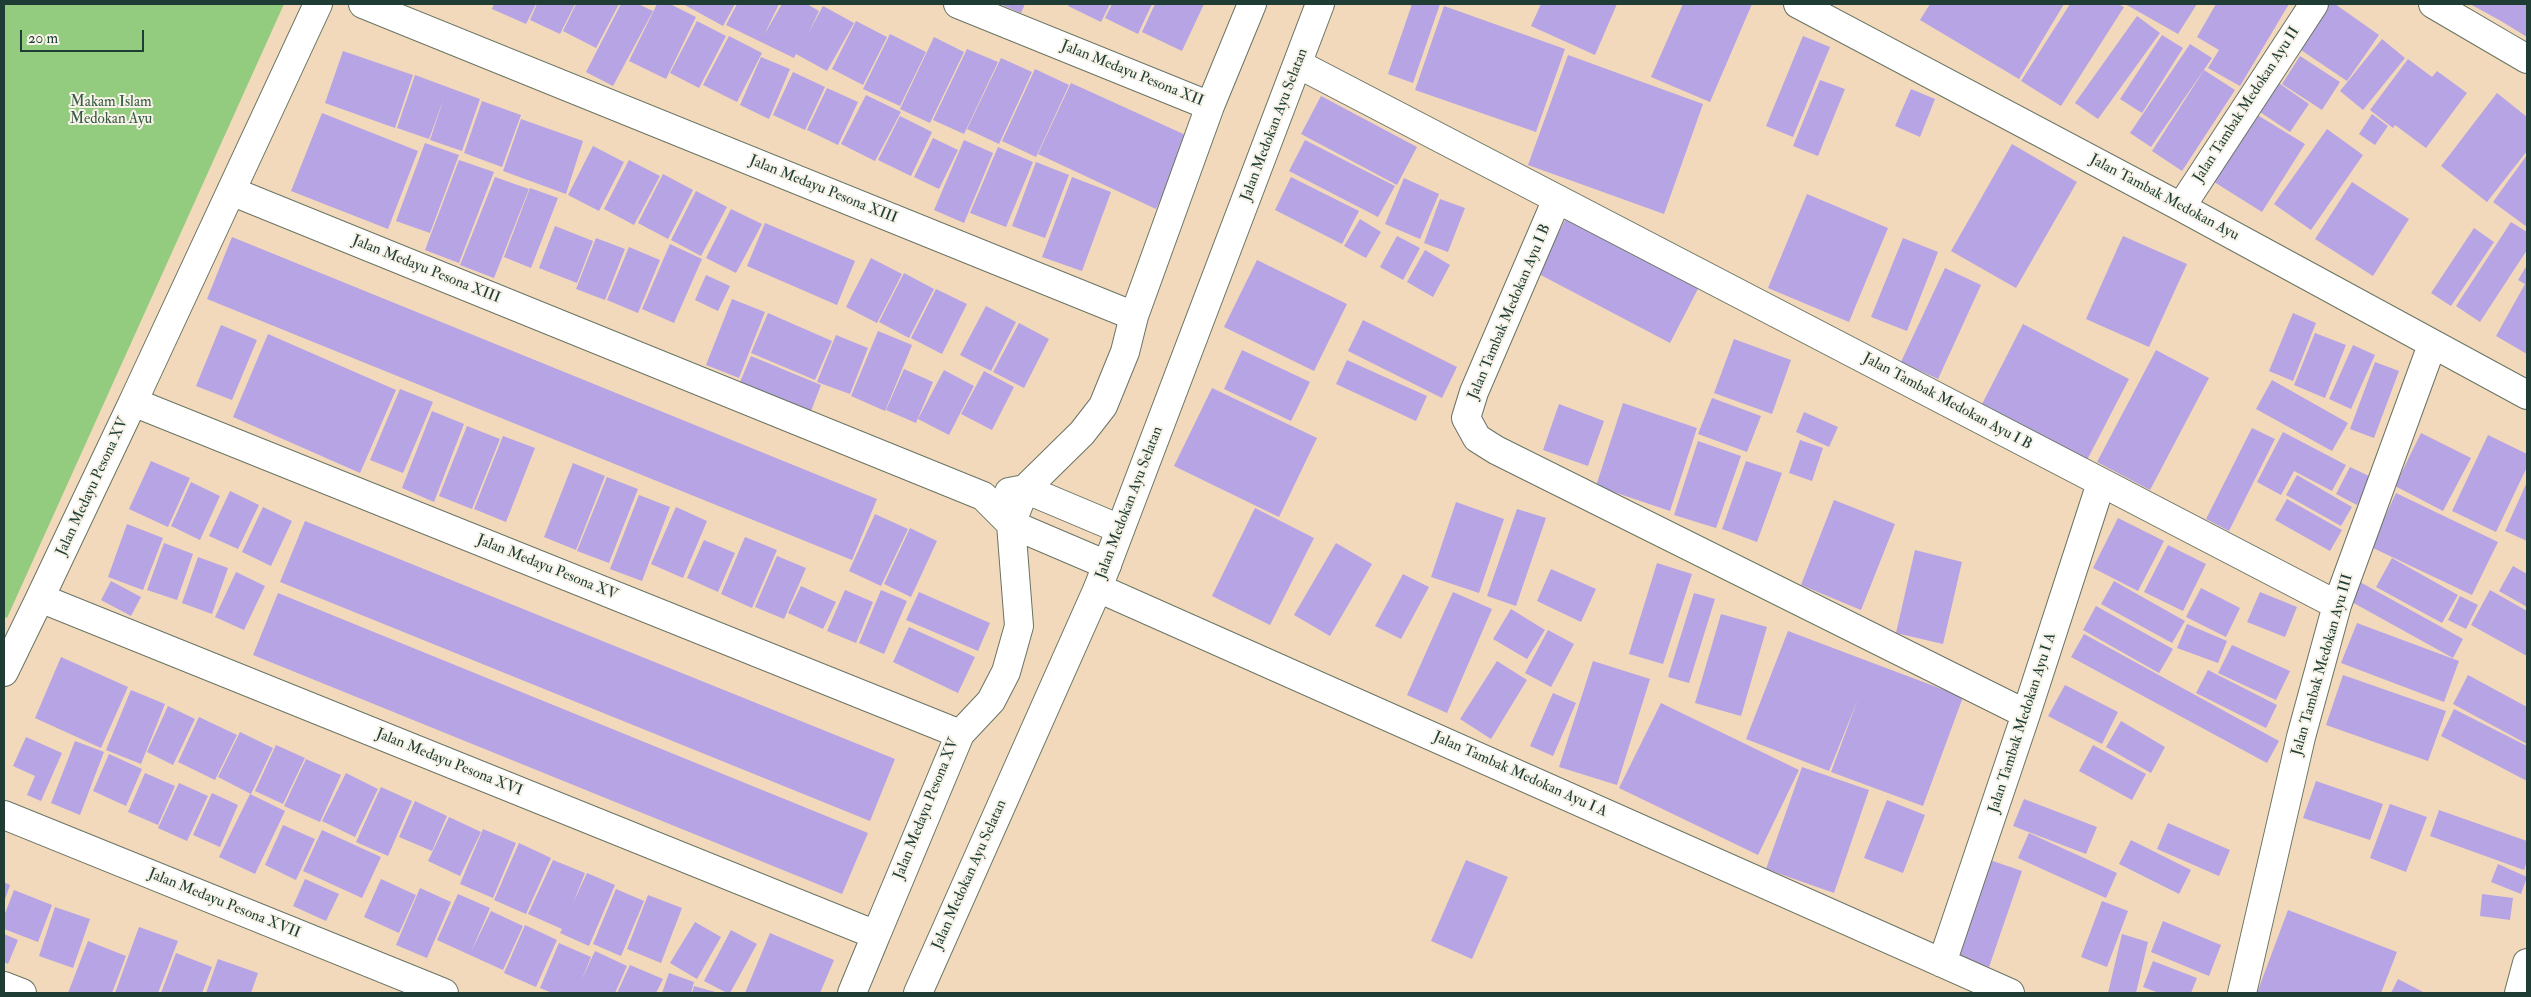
<!DOCTYPE html>
<html>
<head>
<meta charset="utf-8">
<style>
  body { margin:0 }
  #map { position:relative; width:2531px; height:997px; overflow:hidden; background:#f3d9bb; font-family:"IM FELL Double Pica",serif }
  canvas { display:block }
  .frame { position:absolute; inset:0; border:5px solid #1f3d34; pointer-events:none }
  .scale { position:absolute; left:20px; top:30px; width:124px; height:22px; box-sizing:border-box; border:2px solid #1f3d34; border-top:0; padding-left:6px; font-size:15px; line-height:18px; white-space:nowrap; color:#1f3d34; -webkit-text-stroke:4px #f7f3e8; paint-order:stroke }
</style>
</head>
<body>
<div id="map">
<canvas width="2531" height="997"></canvas>
<div class="frame"></div>
<div class="scale">20 m</div>
</div>
<script>
const ctx = document.querySelector('canvas').getContext('2d');
ctx.lineJoin = 'round';
function fill(path, color) { ctx.fillStyle = color; ctx.fill(path, 'evenodd'); }
const toPath = rows => new Path2D(rows.map(r => 'M' + r).join(''));
function stroke(path, color, width, dash) { ctx.strokeStyle = color; ctx.lineWidth = width; ctx.lineCap = dash ? 'butt' : 'round'; ctx.setLineDash(dash || []); ctx.stroke(path); }
function drawText(font, color, halo, rows, align = 'center') {
  ctx.font = font + ' "IM FELL Double Pica",serif'; ctx.lineWidth = 4; ctx.setLineDash([]); ctx.textBaseline = 'middle'; ctx.strokeStyle = halo; ctx.fillStyle = color; for (const [text, x, y, turn = 0] of rows) {
    ctx.save(); ctx.translate(x, y); ctx.rotate((+turn || 0) * Math.PI / 180); ctx.textAlign = isNaN(turn) ? turn : align; if (halo) ctx.strokeText(text, 0, 0); ctx.fillText(text, 0, 0); ctx.restore();
  }
}
fill(toPath([
  [4,4,284,4,7,618,4,617]
]), '#93cc7f');
fill(toPath([
  [494,4,536,4,526,24,492,9],
  [537,4,575,4,560,34,530,20],
  [576,4,619,4,596,48,563,31],
  [621,4,638,4,653,11,613,86,586,72],
  [657,4,670,4,696,17,666,79,629,61],
  [683,4,735,4,723,26],
  [737,4,779,4,764,35,782,4,807,4,819,11,808,34,823,6,854,23,827,71,796,54,794,58,726,25],
  [1000,4,1025,4,1021,13],
  [1069,4,1110,4,1101,22,1068,6],
  [1112,4,1152,4,1138,34,1105,18],
  [1155,4,1204,4,1182,51,1142,32],
  [1412,4,1440,4,1413,83,1388,74],
  [1541,4,1617,4,1595,55,1531,26],
  [1683,4,1752,4,1710,102,1651,77],
  [1930,4,2064,4,2019,79,1920,20],
  [2070,4,2118,4,2124,7,2061,106,2021,81],
  [2125,4,2197,4,2178,34],
  [2216,4,2289,4,2240,86,2208,68,2219,50,2197,37],
  [2328,4,2335,4,2379,35,2347,81,2298,48],
  [2470,4,2527,4,2527,37,2501,21],
  [1444,6,1565,49,1536,132,1415,90],
  [2137,16,2160,33,2098,119,2075,103],
  [697,21,726,36,699,88,670,73],
  [856,21,887,37,863,85,832,69],
  [890,34,926,52,900,106,863,89],
  [2162,35,2183,48,2142,113,2120,99],
  [729,36,762,53,737,102,703,85],
  [1803,36,1830,47,1793,137,1766,126],
  [934,37,964,52,930,123,900,109],
  [2382,39,2405,58,2363,110,2340,91],
  [2190,44,2212,58,2151,147,2130,133],
  [967,49,998,62,964,134,933,120],
  [343,51,413,75,395,128,325,103],
  [1568,55,1703,104,1664,214,1528,165],
  [2300,56,2340,82,2322,110,2282,84],
  [761,57,790,69,769,119,740,105],
  [1001,58,1032,72,999,144,967,129],
  [2408,59,2432,77,2437,71,2467,93,2426,148,2395,125,2393,128,2370,110],
  [1035,69,1069,85,1036,157,1002,141],
  [2204,70,2235,90,2182,171,2152,151],
  [793,72,825,87,805,130,773,115],
  [415,75,480,99,462,151,430,140,444,98,429,139,397,128],
  [2273,79,2309,104,2290,132,2254,108],
  [1820,80,1845,89,1818,156,1793,146],
  [1071,83,1190,137,1156,209,1038,154],
  [827,88,858,102,838,145,807,130],
  [1911,89,1935,99,1920,137,1895,126],
  [2497,93,2527,117,2527,151,2487,202,2441,166],
  [866,95,901,112,875,161,841,144],
  [1321,96,1417,147,1397,185,1301,134],
  [482,101,521,115,502,167,464,153],
  [322,113,418,151,388,229,291,191],
  [2254,113,2305,144,2262,212,2211,180],
  [2372,114,2388,126,2375,145,2359,134],
  [900,116,932,132,911,176,878,160],
  [521,119,583,141,566,194,503,171],
  [2327,129,2363,155,2311,230,2274,204],
  [933,138,958,150,939,189,914,177],
  [964,140,993,153,964,223,934,210],
  [1305,140,1395,186,1378,217,1289,171],
  [425,143,459,155,430,233,396,221],
  [2012,144,2077,182,2016,288,1951,251],
  [593,146,624,162,599,211,568,195],
  [998,147,1033,162,1006,227,970,213],
  [2527,155,2527,227,2493,202],
  [459,160,494,172,459,263,425,250],
  [629,160,660,176,634,225,604,209],
  [1036,162,1069,175,1045,238,1012,226],
  [663,174,693,190,668,239,638,223],
  [495,177,529,189,494,278,460,265],
  [1072,177,1111,192,1082,271,1042,257],
  [1291,177,1359,211,1342,244,1275,210],
  [1404,178,1439,194,1420,239,1385,224],
  [2352,182,2409,219,2373,276,2315,239],
  [530,188,558,198,531,268,504,257],
  [696,191,727,207,701,256,671,240],
  [1807,194,1888,228,1849,322,1768,288],
  [1440,199,1465,208,1448,252,1424,243],
  [731,209,762,224,736,273,706,258],
  [1569,213,1701,283,1670,343,1537,273],
  [1360,219,1381,232,1366,258,1344,246],
  [2511,222,2527,232,2527,250,2480,322,2456,306],
  [765,223,855,261,837,305,747,266],
  [555,226,593,241,577,283,539,268],
  [2474,228,2494,242,2451,306,2431,293],
  [1397,236,1420,248,1403,280,1380,267],
  [2123,236,2187,264,2149,347,2086,319],
  [232,237,877,499,852,560,207,299],
  [596,238,625,249,605,300,576,289],
  [1903,238,1938,252,1907,331,1871,317],
  [670,244,702,259,674,323,642,309],
  [629,247,660,260,638,313,607,300],
  [1425,250,1450,265,1433,297,1407,282],
  [871,258,902,274,877,323,846,307],
  [1257,260,1347,304,1314,371,1224,327],
  [2527,265,2527,354,2496,336,2525,284,2518,280],
  [1945,268,1981,285,1938,379,1901,362],
  [904,273,934,289,909,338,879,322],
  [706,275,730,286,718,311,695,300],
  [936,289,967,304,942,354,911,338],
  [732,299,765,312,739,378,706,365],
  [986,306,1016,322,991,371,960,355],
  [768,313,832,341,815,380,751,353],
  [2293,313,2316,323,2293,381,2269,371],
  [1363,320,1457,367,1442,398,1348,351],
  [1019,323,1049,339,1024,388,993,372],
  [2023,324,2129,379,2087,460,1981,406],
  [221,325,257,340,232,400,196,386],
  [878,331,912,345,885,411,851,396],
  [2315,333,2346,345,2325,398,2294,385],
  [268,334,396,390,360,473,233,417],
  [836,335,868,348,850,394,817,382],
  [1734,339,1791,360,1772,414,1714,393],
  [2353,345,2375,355,2351,409,2329,399],
  [1242,350,1310,382,1291,421,1224,389],
  [2156,350,2209,378,2150,490,2097,462],
  [751,356,821,385,811,411,740,382],
  [1347,360,1427,396,1416,421,1336,384],
  [2375,362,2399,371,2374,438,2350,429],
  [904,369,933,382,916,423,886,410],
  [944,370,974,386,949,435,918,419],
  [984,371,1014,387,992,430,961,414],
  [2272,380,2348,423,2332,451,2256,409],
  [1212,388,1317,438,1279,517,1174,466],
  [400,389,433,402,403,473,370,460],
  [1712,398,1761,416,1747,452,1698,434],
  [1623,403,1697,428,1670,511,1596,486],
  [1559,404,1604,421,1588,466,1543,450],
  [432,411,464,424,434,502,402,488],
  [1804,412,1838,427,1829,447,1796,432],
  [467,426,500,439,472,509,439,496],
  [2252,428,2275,439,2229,531,2206,519],
  [2283,432,2346,465,2332,491,2294,471,2281,495,2257,482],
  [2421,433,2471,458,2443,511,2395,486],
  [2488,435,2527,454,2527,467,2496,532,2452,511],
  [503,436,535,448,506,522,474,509],
  [1800,440,1823,448,1812,481,1789,473],
  [1698,441,1741,456,1716,528,1674,515],
  [151,461,190,478,168,527,129,509],
  [1746,461,1782,473,1757,542,1722,529],
  [573,463,605,476,576,550,544,537],
  [2350,467,2371,477,2357,505,2336,494],
  [2297,475,2352,507,2341,526,2286,495],
  [607,477,638,489,609,563,577,551],
  [191,482,220,496,200,540,171,526],
  [2527,482,2527,541,2505,531],
  [230,491,259,505,238,549,209,536],
  [2396,493,2498,542,2472,595,2371,547],
  [639,495,670,507,642,581,610,569],
  [2287,499,2342,530,2330,551,2275,520],
  [1834,500,1895,524,1861,610,1801,585],
  [1456,502,1504,519,1479,593,1431,577],
  [263,507,292,521,271,566,242,552],
  [676,507,707,521,683,578,651,564],
  [1255,508,1314,538,1270,625,1212,596],
  [1517,509,1546,518,1516,606,1487,596],
  [875,514,908,529,881,586,849,571],
  [2118,518,2164,541,2138,591,2093,568],
  [305,521,895,759,870,821,280,582],
  [127,524,163,538,143,590,108,577],
  [910,528,937,541,911,597,884,584],
  [745,537,777,550,752,608,721,594],
  [704,540,735,553,718,592,687,578],
  [164,543,193,554,177,600,147,590],
  [1336,543,1372,564,1330,636,1294,615],
  [2168,545,2206,564,2183,611,2144,592],
  [1915,550,1962,562,1943,644,1896,633],
  [777,556,806,568,784,619,755,607],
  [198,557,228,568,212,614,182,603],
  [2392,558,2458,595,2442,623,2376,587],
  [1657,563,1692,574,1663,664,1629,654],
  [2513,566,2527,574,2527,607,2499,591],
  [1551,569,1596,589,1581,622,1537,601],
  [236,572,265,586,244,630,215,617],
  [1403,574,1429,587,1401,639,1375,626],
  [111,581,141,597,131,616,101,600],
  [2114,581,2185,621,2172,643,2101,604],
  [2360,582,2463,639,2453,658,2350,601],
  [801,586,836,602,823,629,788,613],
  [2201,588,2240,608,2226,637,2186,617],
  [845,590,873,602,856,643,827,631],
  [881,590,907,601,884,654,859,643],
  [2490,590,2527,611,2527,656,2471,625],
  [919,592,990,623,978,651,906,620],
  [1453,592,1492,609,1447,713,1407,695],
  [2260,592,2297,607,2285,637,2247,622],
  [278,593,868,833,842,894,253,655],
  [1694,593,1715,599,1689,683,1668,677],
  [2460,596,2478,605,2466,629,2448,620],
  [2096,606,2173,649,2159,673,2083,630],
  [1511,609,1545,630,1527,659,1493,639],
  [1721,614,1767,627,1741,716,1695,703],
  [2357,623,2459,661,2444,702,2341,663],
  [2187,624,2227,641,2218,663,2177,648],
  [909,627,975,657,958,693,893,662],
  [1548,630,1574,644,1551,687,1525,673],
  [1788,631,1963,697,1923,806,1831,772,1858,699,1829,771,1746,739],
  [2084,634,2279,741,2267,763,2071,657],
  [2232,645,2290,671,2276,700,2218,673],
  [61,657,128,687,101,748,35,718],
  [1497,661,1527,680,1491,739,1460,719],
  [1593,661,1650,679,1617,785,1559,767],
  [2208,670,2277,705,2266,728,2196,693],
  [2343,675,2446,711,2428,761,2326,725],
  [2468,675,2527,707,2527,744,2453,704],
  [2065,685,2118,712,2102,744,2048,716],
  [131,690,165,704,141,764,106,750],
  [1553,693,1576,703,1553,756,1530,746],
  [1661,703,1799,770,1758,855,1619,788],
  [168,706,195,719,173,765,147,752],
  [2454,709,2527,746,2527,781,2441,736],
  [199,717,237,735,215,780,178,762],
  [2121,721,2165,747,2151,773,2106,747],
  [240,732,273,748,251,794,218,777],
  [26,737,62,753,41,801,27,795,35,776,13,766],
  [75,741,104,752,80,815,51,803],
  [276,745,305,758,283,804,255,791],
  [2093,745,2146,774,2132,800,2079,771],
  [109,754,142,769,126,806,93,791],
  [306,759,341,775,320,822,284,806],
  [1802,767,1869,790,1834,893,1766,869],
  [145,773,175,786,158,825,128,812],
  [346,773,378,789,355,837,322,821],
  [2316,781,2383,804,2370,840,2303,818],
  [179,783,208,796,187,841,158,828],
  [381,787,412,801,388,856,356,842],
  [212,793,238,805,220,847,193,835],
  [250,794,285,811,255,874,219,857],
  [2024,799,2097,827,2086,854,2013,826],
  [1887,800,1925,815,1903,873,1864,858],
  [415,801,447,816,432,851,399,837],
  [2390,804,2427,817,2406,872,2370,858],
  [2439,810,2527,841,2527,861,2524,870,2430,836],
  [449,817,481,832,460,876,428,861],
  [2168,823,2230,850,2219,876,2157,849],
  [283,825,315,839,296,880,265,865],
  [483,829,516,843,493,898,460,884],
  [322,830,381,857,362,898,303,871],
  [2029,833,2117,873,2106,898,2018,858],
  [2131,840,2191,870,2179,894,2119,864],
  [519,843,551,858,526,914,494,900],
  [1987,859,2022,871,1989,967,1953,955],
  [553,860,585,873,573,903,587,873,615,885,589,946,560,933,562,929,528,914],
  [1466,860,1508,877,1472,959,1431,941],
  [2498,864,2527,877,2521,894,2491,882],
  [305,879,339,894,326,921,293,906],
  [381,879,416,895,399,933,364,917],
  [4,882,10,885,4,902],
  [420,888,451,902,427,958,396,945],
  [616,889,644,901,621,956,593,944],
  [14,890,52,905,38,942,4,929,4,916],
  [458,894,490,908,471,952,491,911,523,926,503,970,437,940],
  [2482,894,2513,898,2510,920,2480,916],
  [648,895,682,908,661,963,627,949],
  [2102,901,2128,911,2107,967,2081,957],
  [55,907,90,919,73,968,39,956],
  [2288,910,2397,952,2381,993,2257,993],
  [2163,921,2221,945,2209,976,2151,952],
  [695,922,721,937,697,979,670,963],
  [525,925,557,940,536,987,504,973],
  [139,927,178,941,158,993,115,993],
  [731,930,757,944,730,993,727,993,704,981],
  [770,933,834,960,820,993,745,993],
  [4,934,18,940,8,964,4,962],
  [2122,934,2148,942,2136,993,2108,993],
  [88,941,126,956,112,993,68,993],
  [559,943,591,957,581,981,595,951,627,966,615,993,552,993,540,988],
  [176,953,212,967,202,993,161,993],
  [218,959,258,973,251,993,206,993],
  [2153,961,2197,978,2191,993,2159,993,2143,987],
  [630,965,663,979,656,993,617,993],
  [669,973,694,982,691,993,662,993],
  [2398,979,2425,993,2391,993],
  [694,986,719,993,692,993]
]), '#b6a4e4');
const street = toPath([
  [363,4,1134,316,1125,352,1103,406,1082,433,1025,489,1011,524,1019,626,1006,672,991,701,960,734],
  [958,4,1210,106,1134,316],
  [1798,4,2181,207,2527,395],
  [2433,4,2527,59],
  [1298,64,2337,605],
  [1210,106,1252,4],
  [231,191,983,496,1011,524,1107,565],
  [1557,199,1474,392,1466,418,1477,438,1496,450,2026,714],
  [2181,207,2314,4],
  [133,402,318,4],
  [1009,492,1025,489,1120,529],
  [1098,588,2010,993],
  [40,598,133,402,960,734,876,935],
  [4,672,40,598,876,935,852,993],
  [4,815,444,993],
  [1942,963,2026,714,2101,483],
  [4,986,22,993],
  [2242,993,2301,737,2337,605,2432,345],
  [2519,993,2527,963]
]);
const secondary = toPath([
  [918,993,1098,588,1320,4]
]);
stroke(street, '#697463', 30);
stroke(secondary, '#697463', 30);
stroke(street, '#fff', 28);
stroke(secondary, '#fff', 28);
drawText('15px', '#1f3d34', '#f7f3e8', [
  ["Jalan Medayu Pesona XII",1132,74,22],
  ["Jalan Tambak Medokan Ayu II",2247,105,-57],
  ["Jalan Medokan Ayu Selatan",1275,125,-69],
  ["Jalan Medayu Pesona XIII",823,190,22],
  ["Jalan Tambak Medokan Ayu",2164,198,28],
  ["Jalan Medayu Pesona XIII",426,270,22],
  ["Jalan Tambak Medokan Ayu I B",1510,312,-67],
  ["Jalan Tambak Medokan Ayu I B",1947,402,28],
  ["Jalan Medayu Pesona XV",93,487,-65],
  ["Jalan Medokan Ayu Selatan",1130,503,-69],
  ["Jalan Medayu Pesona XV",547,568,22],
  ["Jalan Tambak Medokan Ayu III",2323,665,-74],
  ["Jalan Tambak Medokan Ayu I A",2023,723,-72],
  ["Jalan Medayu Pesona XVI",449,763,22],
  ["Jalan Tambak Medokan Ayu I A",1520,775,24],
  ["Jalan Medayu Pesona XV",927,809,-68],
  ["Jalan Medokan Ayu Selatan",970,875,-66],
  ["Jalan Medayu Pesona XVII",224,904,22]
]);
drawText('15px', '#365a43', '#f7f3e8', [
  ["Makam Islam",111,103],
  ["Medokan Ayu",111,120]
]);
</script>
</body>
</html>
